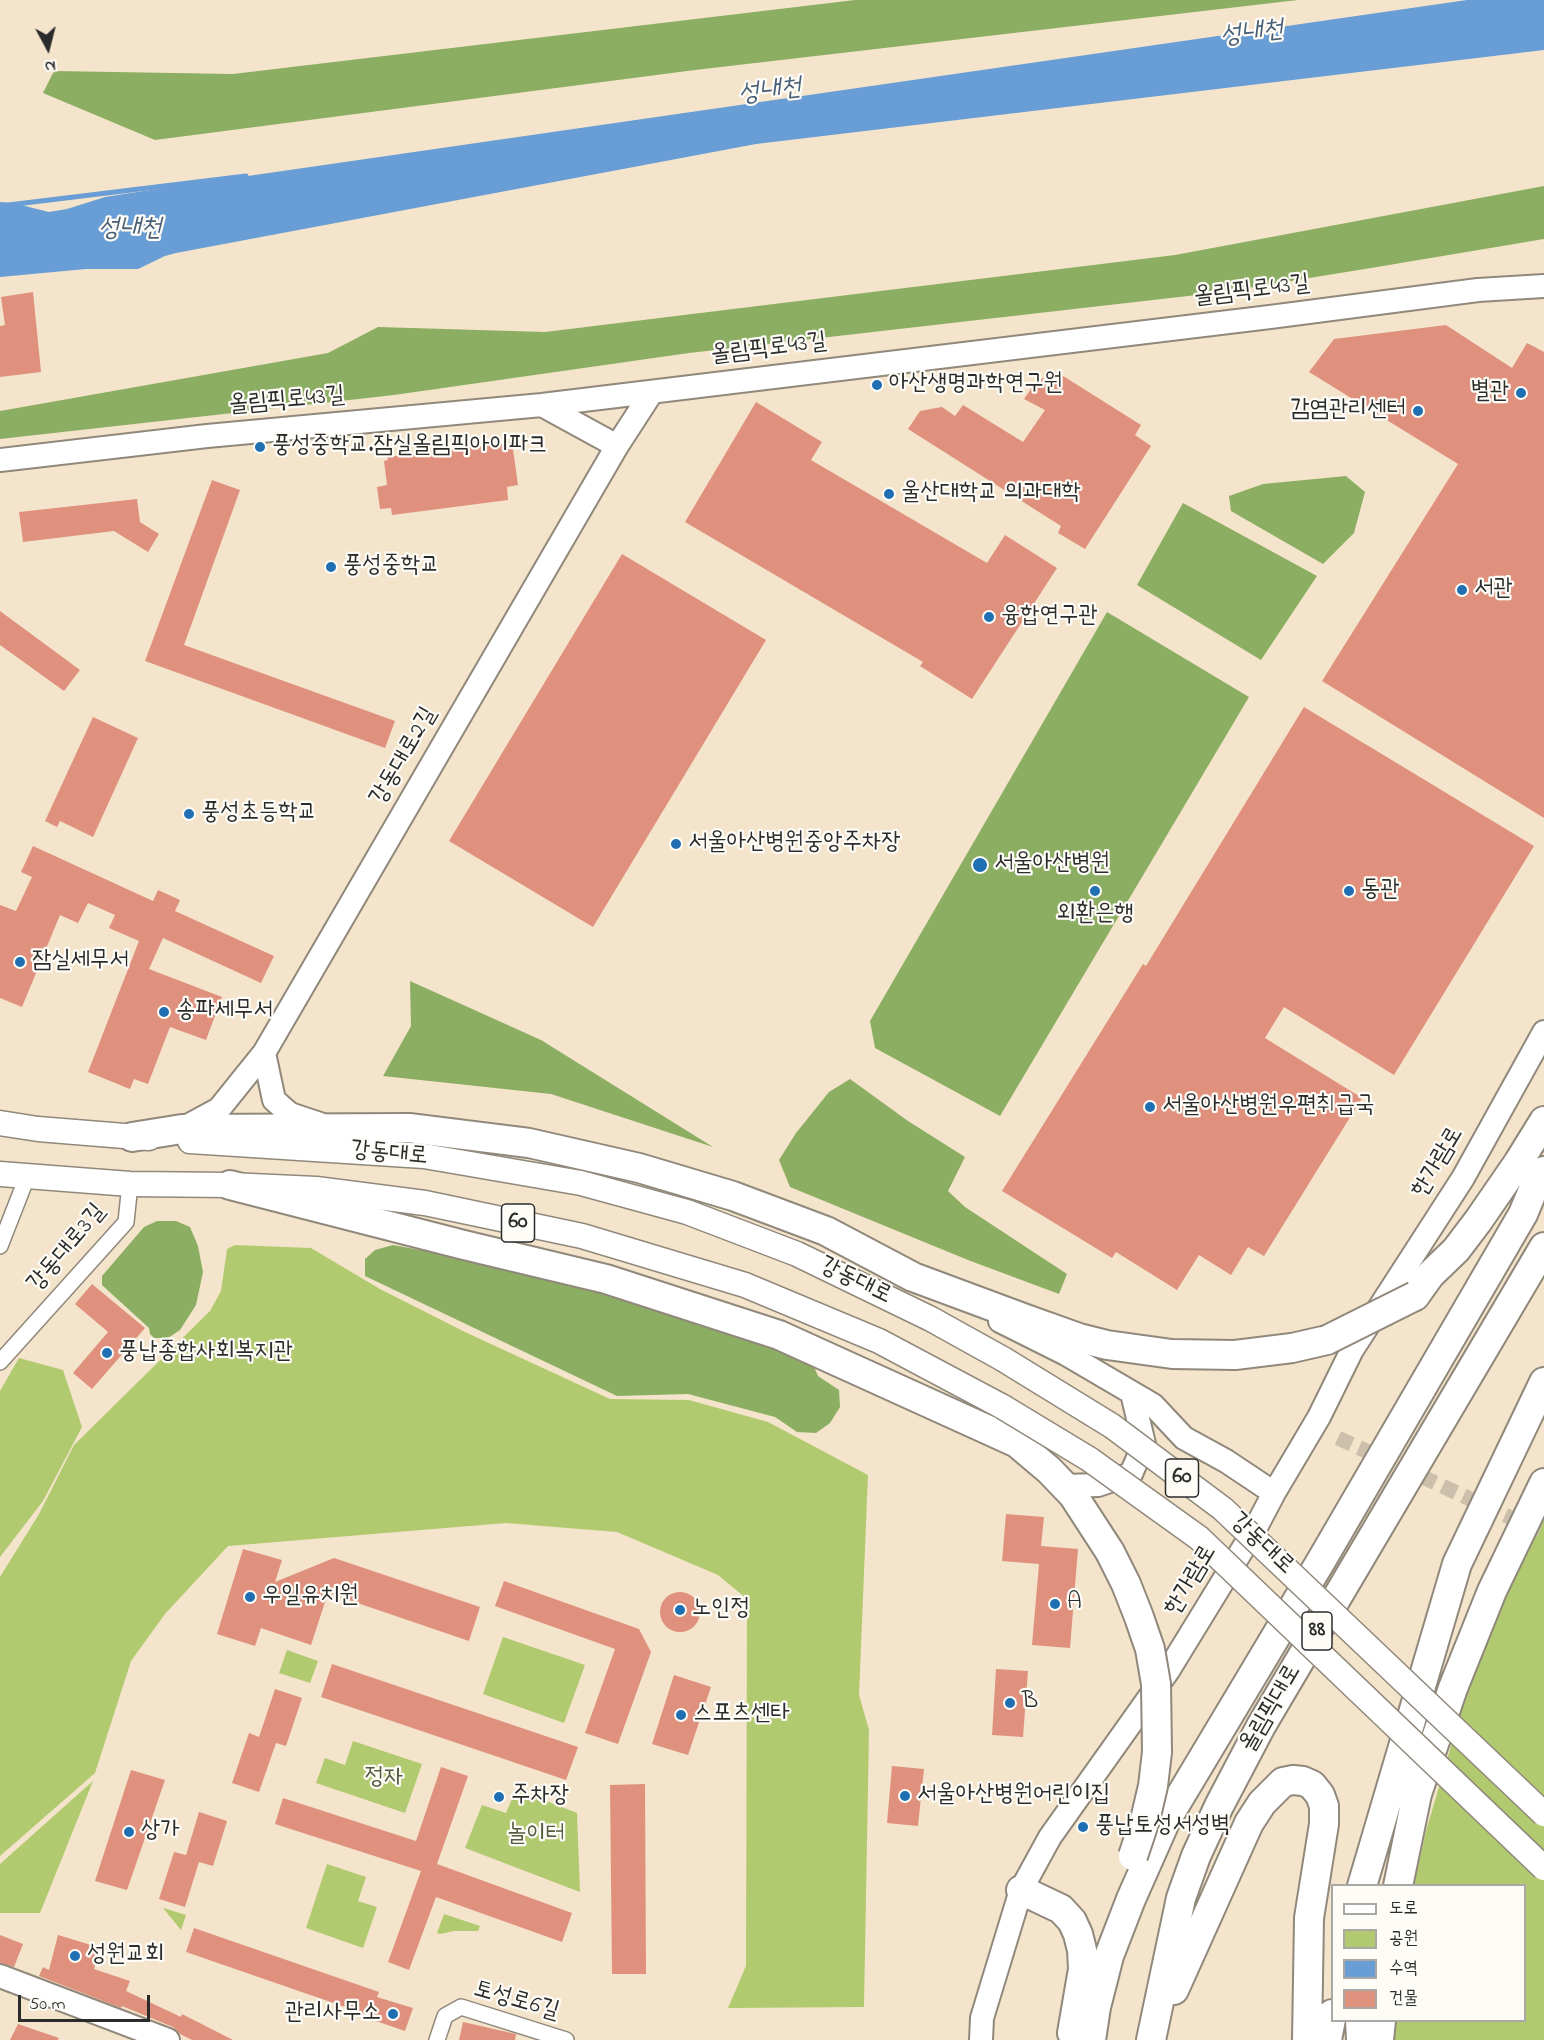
<!DOCTYPE html>
<html>
<head>
<meta charset="utf-8">
<style>
  body { margin:0 }
  #map { position:relative; width:1544px; height:2040px; overflow:hidden; background:#f4e4cb; font-family:"Indie Flower","Poor Story",sans-serif }
  canvas { display:block }
  .legend { position:absolute; left:1331px; top:1884px; width:195px; height:138px; box-sizing:border-box; background:#fdfcf7; border:2px solid #a9a8a5; margin:0; padding:8px 10px; list-style:none; font-size:18px; color:#2b2b2b }
  .legend li { display:flex; align-items:center; gap:12px; height:30px }
  .legend b { width:30px; border:2px solid #a9a8a5 }
  .north { position:absolute; left:18px; top:18px; width:60px; height:60px; -webkit-text-stroke:4px #fdfcf7; paint-order:stroke; rotate:173deg; font-size:16px; font-weight:700; line-height:24px; text-align:center; color:#2b2b2b }
  .north::after { content:''; display:block; margin:auto; width:21px; height:27px; background:#2b2b2b; clip-path:polygon(50% 0,100% 100%,50% 72%,0 100%) }
  .scale { position:absolute; left:18px; top:1995px; width:132px; height:27px; box-sizing:border-box; border:3px solid #2b2b2b; border-top:0; padding-left:8px; font-size:18px; line-height:21px; white-space:nowrap; color:#2b2b2b; -webkit-text-stroke:4px #fdfcf7; paint-order:stroke }
</style>
</head>
<body>
<div id="map">
<canvas width="1544" height="2040"></canvas>
<ul class="legend">
<li><b style="height:8px;background:#fff"></b>도로</li>
<li><b style="height:16px;background:#b1ca6f"></b>공원</li>
<li><b style="height:16px;background:#699dd5"></b>수역</li>
<li><b style="height:16px;background:#df917e"></b>건물</li>
</ul>
<div class="north">N</div>
<div class="scale">50 m</div>
</div>
<script>
const ctx = document.querySelector('canvas').getContext('2d');
ctx.lineJoin = 'round';
function fill(path, color) { ctx.fillStyle = color; ctx.fill(path, 'evenodd'); }
const toPath = rows => new Path2D(rows.map(r => 'M' + r).join(''));
function stroke(path, color, width, dash) { ctx.strokeStyle = color; ctx.lineWidth = width; ctx.lineCap = dash ? 'butt' : 'round'; ctx.setLineDash(dash || []); ctx.stroke(path); }
function drawText(font, color, halo, rows, align = 'center') {
  ctx.font = font + ' "Indie Flower","Poor Story",sans-serif'; ctx.lineWidth = 4.5; ctx.setLineDash([]); ctx.textBaseline = 'middle'; ctx.strokeStyle = halo; ctx.fillStyle = color; for (const [text, x, y, turn = 0] of rows) {
    ctx.save(); ctx.translate(x, y); ctx.rotate((+turn || 0) * Math.PI / 180); ctx.textAlign = isNaN(turn) ? turn : align; if (halo) ctx.strokeText(text, 0, 0); ctx.fillText(text, 0, 0); ctx.restore();
  }
}
fill(toPath([
  [235,1245,311,1248,380,1289,465,1332,610,1399,689,1400,768,1422,868,1475,859,1695,869,1730,864,2007,728,2008,746,1966,747,1599,718,1575,617,1532,506,1523,228,1546,165,1614,131,1661,95,1773,0,1856,0,1577,39,1514,74,1445,210,1311,221,1291,227,1249],
  [19,1358,63,1370,82,1427,43,1501,0,1557,0,1391],
  [1544,1487,1544,2040,1391,2040,1393,2021,1524,2020,1524,1886,1414,1885,1426,1831,1484,1634],
  [503,1637,585,1665,564,1723,483,1694],
  [287,1650,318,1661,310,1683,279,1673],
  [353,1741,422,1764,405,1813,316,1783,325,1758,345,1765],
  [93,1781,40,1913,0,1913,0,1864],
  [516,1789,577,1813,580,1892,465,1848,482,1805,506,1813],
  [327,1864,366,1877,358,1901,377,1907,363,1948,306,1928],
  [163,1908,186,1915,181,1930],
  [444,1914,480,1926,478,1931,454,1931,440,1934,437,1933]
]), '#b1ca6f');
fill(toPath([
  [855,0,1298,0,695,70,155,140,43,93,54,71,233,74],
  [1544,186,1544,239,1371,268,1223,292,689,353,394,395,0,439,0,411,328,353,378,327,545,332,1175,255],
  [1346,476,1365,492,1354,533,1323,564,1231,511,1229,496,1263,484],
  [1183,503,1317,576,1261,660,1137,585],
  [1107,612,1249,697,1000,1116,875,1048,870,1021],
  [410,981,541,1040,713,1147,551,1094,383,1076,411,1026],
  [850,1079,908,1121,965,1157,948,1191,965,1207,1067,1274,1059,1294,968,1260,790,1187,779,1160,796,1133,829,1092],
  [157,1221,176,1221,190,1227,198,1246,203,1272,196,1305,180,1330,168,1338,154,1338,150,1334,149,1328,102,1285,102,1276,144,1227],
  [393,1245,608,1284,810,1357,818,1376,839,1390,840,1407,830,1423,816,1433,797,1432,775,1417,688,1394,617,1396,365,1276,365,1259,375,1250]
]), '#8cae62');
fill(toPath([
  [1467,0,1544,0,1544,50,756,144,176,253,165,256,138,269,86,269,0,277,0,202,13,203,49,212,67,209,105,197,137,192]
]), '#699dd5');
stroke(toPath([
  [0,206,246,176]
]), '#699dd5', 5);
fill(toPath([
  [33,292,41,372,0,377,0,326,5,325,1,297],
  [1446,325,1512,368,1527,343,1544,352,1544,818,1322,681,1458,464,1309,372,1334,339],
  [1060,374,1141,425,1135,435,1151,446,1085,549,1058,533,1061,526,908,429,920,411,942,407,955,416,963,405,1023,442,1045,410,1024,399,1037,380],
  [756,402,822,442,811,460,987,563,1005,535,1057,568,972,699,920,666,923,662,685,522],
  [512,442,518,485,507,487,508,500,392,515,391,508,380,509,377,487,387,485,384,461,388,460,387,457],
  [212,480,240,490,184,645,395,721,385,748,145,661],
  [137,499,140,522,159,534,148,552,114,531,23,542,19,512],
  [622,554,766,640,593,927,449,841],
  [0,611,80,670,64,691,0,645],
  [1304,707,1534,846,1394,1075,1284,1007,1265,1038,1362,1098,1264,1256,1248,1247,1231,1275,1199,1255,1177,1290,1116,1252,1112,1258,1002,1191,1143,964,1146,966],
  [93,717,138,738,93,837,60,821,57,827,45,821],
  [33,846,153,901,158,890,180,900,175,911,274,956,261,983,163,938,149,969,222,997,206,1040,170,1027,148,1084,134,1079,130,1089,88,1072,139,941,109,928,115,915,88,903,78,923,60,915,22,1007,0,998,0,905,16,911,32,877,21,872],
  [92,1284,145,1328,92,1389,73,1373,108,1332,75,1304],
  [1006,1514,1044,1517,1041,1546,1078,1549,1070,1648,1032,1645,1039,1564,1002,1561],
  [243,1549,282,1560,275,1582,334,1558,480,1607,469,1641,328,1593,311,1645,261,1628,255,1646,217,1634],
  [504,1581,639,1629,651,1652,618,1744,585,1733,615,1649,495,1606],
  '660 1612a20 20 0 1 1 40 0a20 20 0 1 1-40 0Z',
  [332,1664,578,1747,566,1780,321,1697],
  [996,1669,1028,1671,1023,1737,992,1735],
  [674,1675,711,1687,688,1755,652,1744],
  [275,1689,302,1698,286,1746,276,1743,259,1792,232,1783,249,1733,259,1737],
  [892,1766,924,1769,918,1826,887,1823],
  [441,1767,468,1776,437,1864,572,1913,562,1942,436,1897,409,1970,388,1962,421,1871,275,1824,283,1798,416,1841],
  [131,1770,165,1780,127,1890,95,1881],
  [645,1784,646,1974,612,1974,610,1785],
  [199,1812,227,1821,213,1866,199,1862,185,1907,159,1899,174,1852,186,1855],
  [194,1928,379,1992,377,1997,413,2008,405,2031,373,2020,374,2017,186,1952],
  [0,1935,23,1944,14,1967,0,1963],
  [58,1935,101,1948,94,1969,130,1981,126,1991,181,2017,182,2014,233,2040,192,2040,180,2034,173,2027,122,2006,121,2008,39,1976,43,1967,49,1970],
  [463,2022,516,2034,515,2040,459,2040],
  [18,2024,59,2038,58,2040,10,2040]
]), '#df917e');
stroke(toPath([
  [1338,1438,1544,1533]
]), '#ccbfab', 15, [15, 8]);
const street = toPath([
  [0,1246,27,1177],
  [0,1362,126,1222,130,1184],
  [437,2040,445,2016,461,2007,566,2040]
]);
const secondary = toPath([
  [542,405,617,446],
  [0,460,207,436,542,405,1270,317,1478,290,1544,286],
  [264,1053,274,1100,290,1114,320,1124],
  [182,1129,219,1109,264,1053,617,446,652,392],
  [1000,1321,1066,1354,1153,1405,1184,1438,1226,1461,1274,1493],
  [1064,1486,1098,1485,1131,1474,1144,1444,1132,1393],
  [0,1976,168,2040],
  [981,2040,982,2018,1021,1890,1050,1837,1168,1671,1255,1529,1274,1493,1319,1417,1352,1350,1463,1178,1544,1032]
]);
const primary = toPath([
  [0,1123,38,1129,149,1138],
  [190,1141,424,1156,581,1183,687,1212,797,1254,931,1319,1003,1359],
  [0,1174,130,1184,230,1185,316,1189,425,1203,582,1236,745,1285,879,1341,1003,1407]
]);
const highway = toPath([
  [132,1137,182,1129,409,1128,529,1143,639,1168,733,1196,826,1231,913,1277,1026,1319,1079,1338,1107,1345,1172,1354,1235,1355,1292,1348,1327,1340],
  [230,1185,464,1245,606,1279,779,1335,1017,1443,1049,1470,1073,1495,1110,1552],
  [1415,1296,1430,1275,1456,1250,1478,1221,1518,1163,1544,1121],
  [1362,1886,1457,1564,1544,1382],
  [1398,1886,1417,1794,1453,1688,1492,1591,1544,1483],
  [1021,1890,1061,1909,1072,1921,1078,1934,1082,1950,1083,1969,1072,2033],
  [1174,1990,1249,1823,1262,1803,1283,1782,1293,1780,1303,1781,1312,1785,1320,1795,1324,1806,1324,1824,1309,1918,1307,2040],
  [1360,2020,1361,2040],
  [1091,2040,1096,2007,1109,1956,1131,1899,1166,1820,1321,1561,1523,1214,1536,1183,1544,1171],
  [1151,2040,1181,1898,1196,1856,1219,1806,1261,1726,1544,1247],
  [1327,2040,1332,2014],
  [1379,2040,1381,2020]
]);
stroke(street, '#90887b', 18);
stroke(secondary, '#90887b', 26);
stroke(primary, '#90887b', 27);
stroke(highway, '#90887b', 32);
stroke(street, '#fff', 15);
stroke(secondary, '#fff', 22);
stroke(primary, '#fff', 24);
stroke(highway, '#fff', 28);
const primaryBridge = toPath([
  [1003,1359,1112,1426,1223,1509,1544,1814],
  [1003,1407,1089,1459,1199,1538,1544,1868]
]);
const highwayBridge = toPath([
  [1327,1340,1415,1296],
  [1110,1552,1126,1584,1139,1617,1150,1649,1156,1684,1157,1752,1153,1786,1145,1820,1133,1856]
]);
stroke(primaryBridge, '#90887b', 27, []);
stroke(highwayBridge, '#90887b', 32, []);
stroke(primaryBridge, '#fff', 24);
stroke(highwayBridge, '#fff', 28);
for (const [x, y, r, color] of [
  [877,385,6,"#1f6fb2"],
  [1521,393,6,"#1f6fb2"],
  [1418,411,6,"#1f6fb2"],
  [260,447,6,"#1f6fb2"],
  [889,494,6,"#1f6fb2"],
  [331,567,6,"#1f6fb2"],
  [1462,590,6,"#1f6fb2"],
  [989,617,6,"#1f6fb2"],
  [189,814,6,"#1f6fb2"],
  [676,844,6,"#1f6fb2"],
  [980,865,8,"#1f6fb2"],
  [1095,891,6,"#1f6fb2"],
  [1349,891,6,"#1f6fb2"],
  [20,962,6,"#1f6fb2"],
  [164,1012,6,"#1f6fb2"],
  [1150,1107,6,"#1f6fb2"],
  [107,1353,6,"#1f6fb2"],
  [250,1597,6,"#1f6fb2"],
  [1055,1604,6,"#1f6fb2"],
  [680,1610,6,"#1f6fb2"],
  [1010,1703,6,"#1f6fb2"],
  [681,1715,6,"#1f6fb2"],
  [905,1796,6,"#1f6fb2"],
  [499,1797,6,"#1f6fb2"],
  [1083,1827,6,"#1f6fb2"],
  [129,1832,6,"#1f6fb2"],
  [75,1956,6,"#1f6fb2"],
  [393,2014,6,"#1f6fb2"]
]) { const dot = new Path2D(); dot.arc(x, y, r, 0, 2 * Math.PI); ctx.fillStyle = color; ctx.fill(dot); stroke(dot, '#fdfcf7', 2); }
for (const [x, y, w] of [
  [518,1223,33],
  [1182,1478,33],
  [1317,1631,30]
]) { const box = new Path2D(); box.roundRect(x - w / 2, y - 19, w, 38, 4.5); ctx.fillStyle = '#fdfcf7'; ctx.fill(box); stroke(box, '#2b2b2b', 1.5); }
drawText('bold 22px', '#2b2b2b', null, [
  ["60",518,1223],
  ["60",1182,1478],
  ["88",1317,1631]
]);
drawText('24px', '#2b2b2b', '#fdfcf7', [
  ["올림픽로43길",1252,292,-7],
  ["올림픽로43길",769,350,-7],
  ["올림픽로43길",287,402,-5],
  ["강동대로2길",405,757,-60],
  ["강동대로",389,1155,5],
  ["한가람로",1439,1163,-59],
  ["강동대로3길",68,1249,-50],
  ["강동대로",855,1282,26],
  ["강동대로",1261,1545,43],
  ["한가람로",1192,1581,-59],
  ["올림픽대로",1272,1709,-60],
  ["토성로6길",516,2002,16]
]);
drawText('24px', '#2b2b2b', '#fdfcf7', [
  ["아산생명과학연구원",889,385],
  ["별관",1509,393,"right"],
  ["감염관리센터",1406,411,"right"],
  ["풍성중학교.잠실올림픽아이파크",272,447],
  ["울산대학교 의과대학",901,494],
  ["풍성중학교",343,567],
  ["서관",1474,590],
  ["융합연구관",1001,617],
  ["풍성초등학교",201,814],
  ["서울아산병원중앙주차장",688,844],
  ["서울아산병원",994,865],
  ["동관",1361,891],
  ["외환은행",1095,915,"center"],
  ["잠실세무서",32,962],
  ["송파세무서",176,1012],
  ["서울아산병원우편취급국",1162,1107],
  ["풍납종합사회복지관",119,1353],
  ["우일유치원",262,1597],
  ["A",1067,1604],
  ["노인정",692,1610],
  ["B",1022,1703],
  ["스포츠센타",693,1715],
  ["서울아산병원어린이집",917,1796],
  ["주차장",511,1797],
  ["풍납토성서성벽",1095,1827],
  ["상가",141,1832],
  ["성원교회",87,1956],
  ["관리사무소",381,2014,"right"]
], 'left');
drawText('24px', '#535b3f', '#fdfcf7', [
  ["정자",384,1779],
  ["놀이터",536,1836]
]);
drawText('italic 26px', '#475e77', '#fdfcf7', [
  ["성내천",1252,35,-7],
  ["성내천",770,93,-7],
  ["성내천",130,231]
]);
</script>
</body>
</html>
